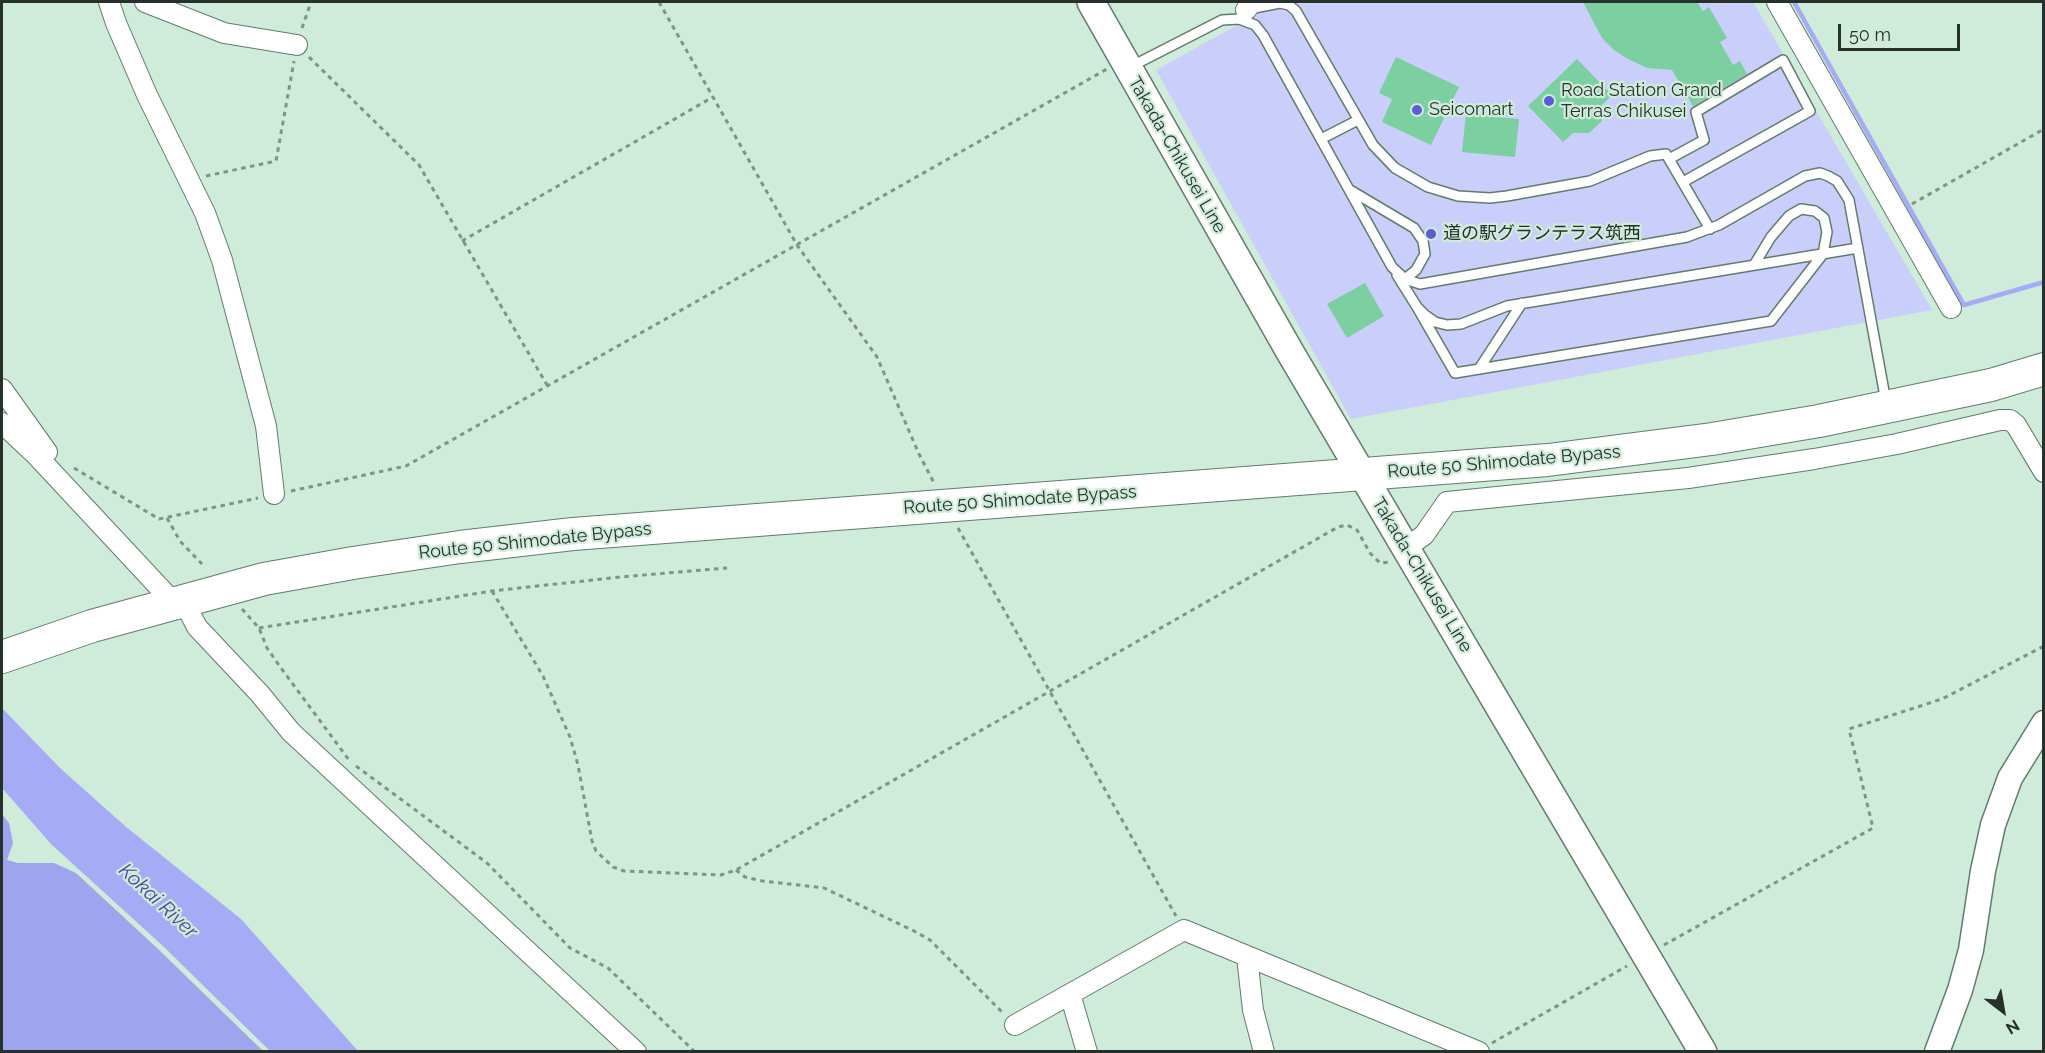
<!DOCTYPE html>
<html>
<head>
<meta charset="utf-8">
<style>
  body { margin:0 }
  #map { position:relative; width:2045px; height:1053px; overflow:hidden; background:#cfebd9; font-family:Raleway,sans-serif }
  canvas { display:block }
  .frame { position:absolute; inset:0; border:3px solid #27312b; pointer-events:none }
  .north { position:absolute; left:1973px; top:981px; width:60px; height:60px; -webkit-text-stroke:4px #cfebd9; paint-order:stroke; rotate:149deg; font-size:16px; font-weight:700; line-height:24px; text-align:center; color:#27312b }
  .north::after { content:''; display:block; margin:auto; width:21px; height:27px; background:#27312b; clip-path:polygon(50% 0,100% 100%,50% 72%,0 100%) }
  .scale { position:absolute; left:1838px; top:24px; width:122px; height:27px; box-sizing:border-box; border:3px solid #27312b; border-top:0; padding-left:8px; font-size:18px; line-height:21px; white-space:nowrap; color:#27312b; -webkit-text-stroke:4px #cfebd9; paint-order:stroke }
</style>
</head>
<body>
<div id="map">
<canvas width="2045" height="1053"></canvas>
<div class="frame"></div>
<div class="north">N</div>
<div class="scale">50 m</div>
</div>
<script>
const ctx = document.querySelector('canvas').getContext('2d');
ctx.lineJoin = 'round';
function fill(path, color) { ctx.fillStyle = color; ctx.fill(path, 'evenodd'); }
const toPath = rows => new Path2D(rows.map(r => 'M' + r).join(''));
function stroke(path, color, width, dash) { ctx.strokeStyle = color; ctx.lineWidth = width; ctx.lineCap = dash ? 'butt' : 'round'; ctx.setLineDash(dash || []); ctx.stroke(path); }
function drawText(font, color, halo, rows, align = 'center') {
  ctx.font = font + ' Raleway,"Noto Sans JP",sans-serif'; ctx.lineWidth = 4.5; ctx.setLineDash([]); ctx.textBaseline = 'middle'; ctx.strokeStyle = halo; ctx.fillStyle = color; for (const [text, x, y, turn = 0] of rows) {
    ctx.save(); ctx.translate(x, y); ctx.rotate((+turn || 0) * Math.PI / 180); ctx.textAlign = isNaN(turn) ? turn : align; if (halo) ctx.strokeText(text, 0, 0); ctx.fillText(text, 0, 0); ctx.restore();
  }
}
fill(toPath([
  [1279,2,1753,2,1932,310,1351,419,1156,70]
]), '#c9cffa');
fill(toPath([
  [2,814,9,823,13,843,7,860,18,863,54,863,76,873,157,948,263,1051,2,1051]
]), '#9ea5ee');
fill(toPath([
  [2,708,60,768,125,826,241,919,358,1051,270,1051,164,947,51,844,2,788]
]), '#a5acf5');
stroke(toPath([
  [1794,2,1964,305,2044,282]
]), '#a5acf5', 4.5);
fill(toPath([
  [1583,2,1697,2,1703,11,1709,7,1727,38,1720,42,1733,65,1740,61,1747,74,1693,106,1672,70,1647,68,1628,59,1614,50,1602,38],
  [1396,57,1459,87,1431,145,1382,122,1392,99,1379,93],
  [1577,59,1612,95,1602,105,1602,121,1589,133,1573,133,1563,142,1528,106],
  [1466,114,1519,119,1515,157,1462,152],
  [1365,283,1384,316,1347,338,1327,304]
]), '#7ccfa0');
const service = toPath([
  [1249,9,1280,3,1289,5,1296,11,1373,145,1395,168,1428,187,1458,196,1490,198,1507,196,1590,181,1650,156,1666,154,1710,229],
  [1132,66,1222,20,1239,19,1255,25,1263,35,1392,267,1405,279,1420,284,1687,237,1719,225,1805,176,1820,173,1828,176,1837,181,1849,200,1886,402],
  [1321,139,1358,120],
  [1669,159,1704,140,1696,112,1783,60,1810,111,1683,182],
  [1350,190,1414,228,1423,241,1425,254,1416,270,1405,279],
  [1397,275,1417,307,1425,315,1435,322,1447,325,1461,324,1507,306,1858,248],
  [1417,307,1455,373,1771,321,1823,254,1827,232,1824,218,1815,211,1801,209,1789,216,1771,237,1754,265],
  [1479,369,1522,303]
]);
const minor = toPath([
  [109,2,116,23,147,95,205,213,222,260,266,426,274,494],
  [145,2,224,33,297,45],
  [1777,2,1951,308],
  [1246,10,1252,2],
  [2,389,47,452],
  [2,423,36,455,174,603],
  [1406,548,1424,535,1447,502,1688,478,1814,459,1897,444,2000,420,2010,420,2016,425,2044,472],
  [183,600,197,627,260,694,291,732,636,1052],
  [1247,957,1253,1010,1264,1052],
  [1070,994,1087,1052],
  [1015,1025,1184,930,1479,1052]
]);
const tertiary = toPath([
  [1937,1052,1960,990,1971,950,1983,871,1993,825,2010,778,2044,723]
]);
const secondary = toPath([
  [1091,2,1290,352,1703,1052]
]);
const trunk = toPath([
  [2,657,92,626,264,579,353,563,460,547,573,534,1548,460,1712,439,1819,421,1991,385,2044,369]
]);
stroke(service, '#637b6c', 12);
stroke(minor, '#637b6c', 22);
stroke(tertiary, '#637b6c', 27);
stroke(secondary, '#637b6c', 30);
stroke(trunk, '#637b6c', 34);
stroke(toPath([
  [659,2,797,245,877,357,919,454,934,483],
  [302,28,311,2],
  [309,57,419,165,547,385],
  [206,176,276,161,294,61],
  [1912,204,2044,129],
  [462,241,713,97],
  [74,468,159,519,258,498],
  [291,491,406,466,1107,69],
  [167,518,180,541,202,564],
  [958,528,1176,916],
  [492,591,543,676,570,737,578,765,592,841,596,851,613,867,624,871,721,875,736,870,1338,527,1347,525,1357,530,1370,553,1380,563,1389,562],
  [242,609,259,628,267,648,281,668,349,760],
  [259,628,492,591,620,577,727,568],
  [356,766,487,863,570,948,608,968,695,1052],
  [736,870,745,877,762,881,824,888,914,931,930,940,1003,1013],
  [1664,945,1873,828,1849,729,1942,699,2044,646],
  [1492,1043,1627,966]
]), '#7f9386', 3, [4.5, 4.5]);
stroke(service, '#fff', 9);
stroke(minor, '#fff', 20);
stroke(tertiary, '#fff', 24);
stroke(secondary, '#fff', 27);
stroke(trunk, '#fff', 32);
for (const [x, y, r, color] of [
  [1549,101,6,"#5e5cd4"],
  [1417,110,6,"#5e5cd4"],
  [1431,234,6,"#5e5cd4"]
]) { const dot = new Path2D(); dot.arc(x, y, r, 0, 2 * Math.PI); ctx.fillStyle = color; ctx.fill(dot); stroke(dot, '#cfebd9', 2); }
drawText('18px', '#27312b', '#cfebd9', [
  ["Road Station Grand",1561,91],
  ["Terras Chikusei",1561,112],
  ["Seicomart",1429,110],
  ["道の駅グランテラス筑西",1443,234]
], 'left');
drawText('18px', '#27312b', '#cfebd9', [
  ["Takada-Chikusei Line",1177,155,60],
  ["Route 50 Shimodate Bypass",1504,462,-5],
  ["Route 50 Shimodate Bypass",1020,500,-4],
  ["Route 50 Shimodate Bypass",535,541,-6],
  ["Takada-Chikusei Line",1422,575,59]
]);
drawText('italic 20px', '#47479c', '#cfebd9', [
  ["Kokai River",158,901,43]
]);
</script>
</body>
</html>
